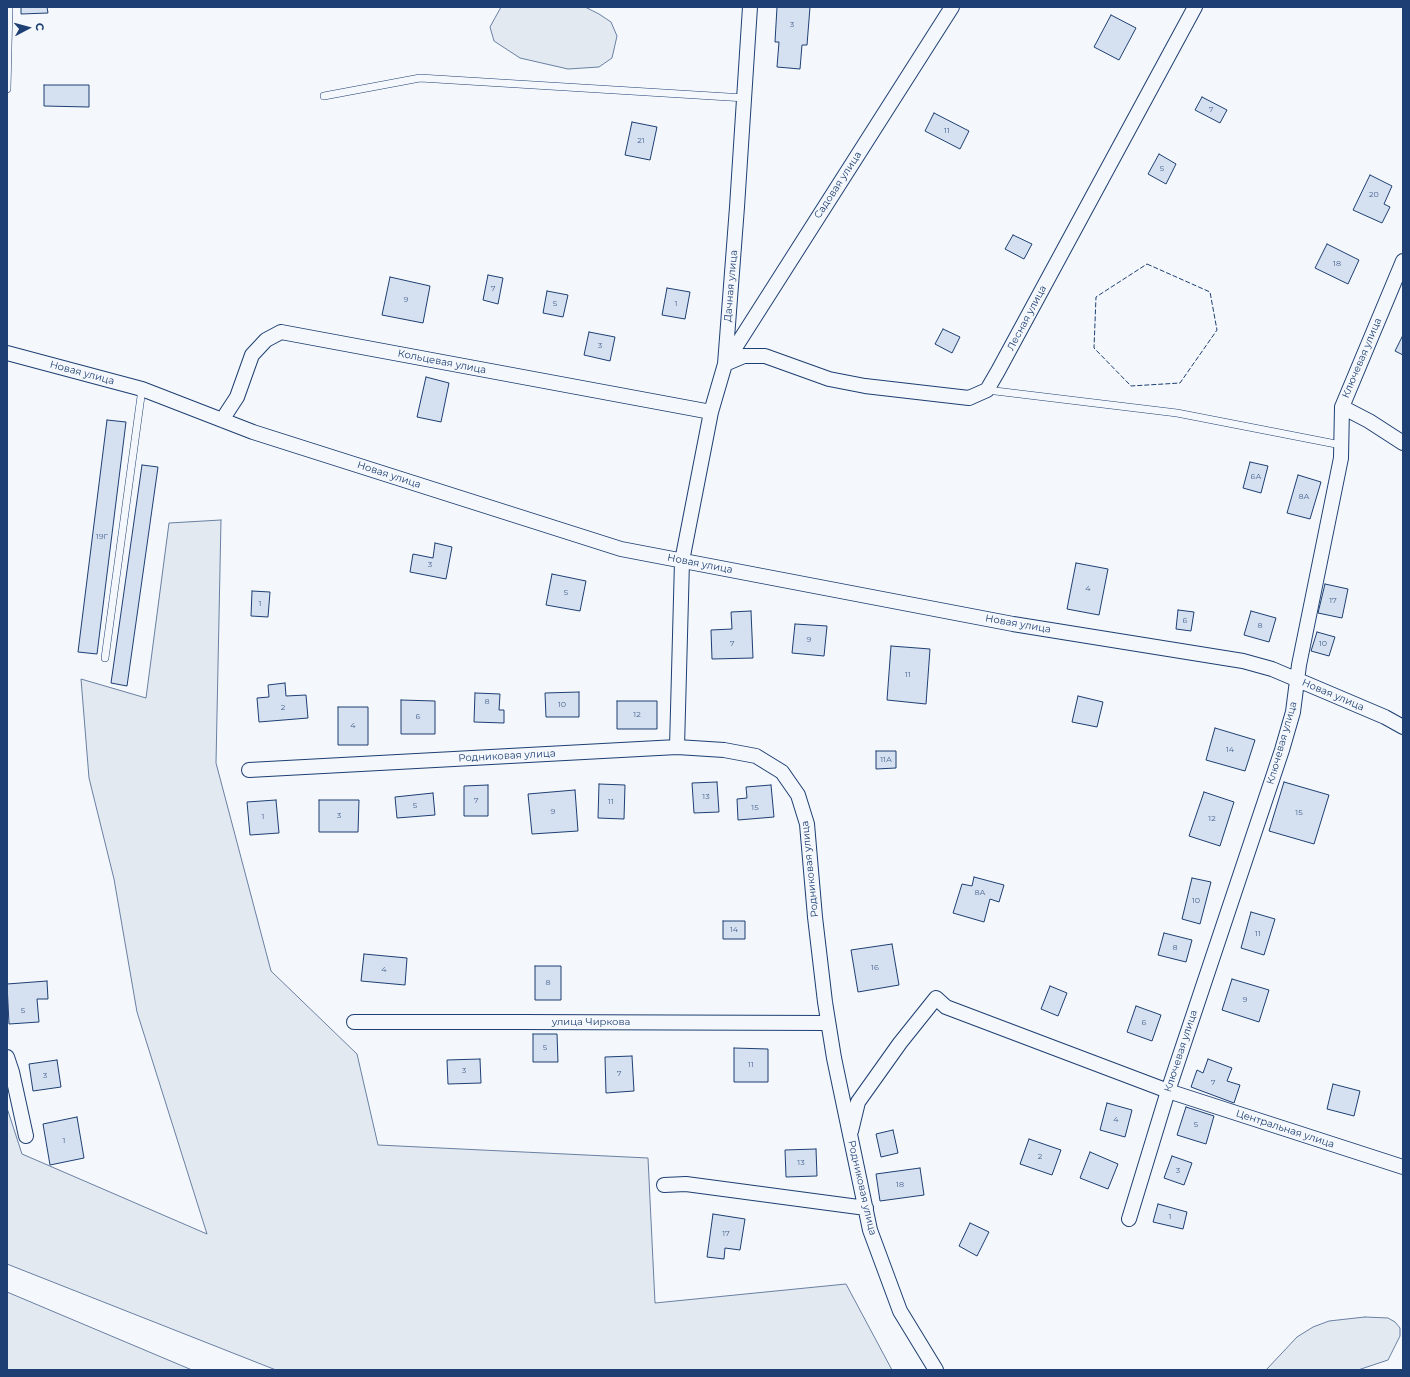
<!DOCTYPE html>
<html>
<head>
<meta charset="utf-8">
<style>
  body { margin:0 }
  #map { position:relative; width:1410px; height:1377px; overflow:hidden; background:#f4f7fb; font-family:Montserrat,sans-serif }
  canvas { display:block }
  .frame { position:absolute; inset:0; border:8px solid #1d3f73; pointer-events:none }
  .north { position:absolute; left:8px; top:8px; width:40px; height:40px; -webkit-text-stroke:3px #f4f7fb; paint-order:stroke; rotate:84deg; font-size:11px; font-weight:700; line-height:16px; text-align:center; color:#1d3f73 }
  .north::after { content:''; display:block; margin:auto; width:14px; height:18px; background:#1d3f73; clip-path:polygon(50% 0,100% 100%,50% 72%,0 100%) }
</style>
</head>
<body>
<div id="map">
<canvas width="1410" height="1377"></canvas>
<div class="frame"></div>
<div class="north">С</div>
</div>
<script>
const ctx = document.querySelector('canvas').getContext('2d');
ctx.lineJoin = 'round';
function fill(path, color) { ctx.fillStyle = color; ctx.fill(path, 'evenodd'); }
const toPath = rows => new Path2D(rows.map(r => 'M' + r).join(''));
function stroke(path, color, width, dash) { ctx.strokeStyle = color; ctx.lineWidth = width; ctx.lineCap = dash ? 'butt' : 'round'; ctx.setLineDash(dash || []); ctx.stroke(path); }
function drawText(font, color, halo, rows, align = 'center') {
  ctx.font = font + ' Montserrat,sans-serif'; ctx.lineWidth = 3; ctx.setLineDash([]); ctx.textBaseline = 'middle'; ctx.strokeStyle = halo; ctx.fillStyle = color; for (const [text, x, y, turn = 0] of rows) {
    ctx.save(); ctx.translate(x, y); ctx.rotate((+turn || 0) * Math.PI / 180); ctx.textAlign = isNaN(turn) ? turn : align; if (halo) ctx.strokeText(text, 0, 0); ctx.fillText(text, 0, 0); ctx.restore();
  }
}
const green = toPath([
  [501,7,585,7,599,14,611,22,617,36,612,58,599,67,568,69,520,58,494,41,490,27,501,7],
  [221,520,216,763,271,971,357,1054,378,1145,648,1158,655,1303,846,1284,892,1370,276,1370,7,1264,7,1108,22,1154,207,1234,137,1012,114,879,89,778,81,679,146,698,169,523,221,520],
  [7,1292,192,1370,7,1370,7,1292],
  [1365,1317,1388,1318,1395,1322,1400,1328,1400,1336,1388,1360,1358,1370,1266,1370,1297,1337,1313,1327,1329,1321,1365,1317]
]);
fill(green, '#e3e9f0');
stroke(green, '#687fa3', 1);
const building = toPath([
  [21,7,47,7,48,13,21,14,21,7],
  [777,7,810,7,807,45,802,45,800,69,777,67,779,42,775,42,777,7],
  [1111,15,1136,28,1119,60,1094,47,1111,15],
  [44,85,89,85,89,107,44,106,44,85],
  [1202,97,1227,110,1220,123,1195,110,1202,97],
  [934,113,969,131,960,149,925,131,934,113],
  [632,122,657,127,650,160,625,155,632,122],
  [1159,154,1176,164,1166,184,1148,174,1159,154],
  [1370,175,1392,186,1384,204,1390,207,1382,223,1353,210,1370,175],
  [1013,235,1032,244,1024,259,1005,249,1013,235],
  [1327,244,1359,260,1348,284,1315,268,1327,244],
  [488,275,503,278,498,304,483,300,488,275],
  [390,277,430,286,423,323,382,315,390,277],
  [667,288,690,292,685,319,662,315,667,288],
  [547,291,568,295,563,317,543,313,547,291],
  [943,329,960,337,952,353,935,344,943,329],
  [589,332,615,337,610,361,584,355,589,332],
  [1403,335,1403,355,1395,351,1403,335],
  [426,377,449,383,441,422,417,417,426,377],
  [107,420,126,422,97,654,78,652,107,420],
  [1250,462,1268,466,1261,493,1243,488,1250,462],
  [142,465,158,467,127,686,111,683,142,465],
  [1298,475,1321,482,1310,519,1287,513,1298,475],
  [435,543,452,547,446,579,410,572,413,554,433,558,435,543],
  [1076,563,1108,569,1099,615,1067,609,1076,563],
  [552,574,586,581,580,611,546,605,552,574],
  [1325,584,1348,589,1342,618,1318,613,1325,584],
  [252,591,270,592,268,617,251,616,252,591],
  [1178,610,1194,612,1191,631,1176,629,1178,610],
  [751,611,753,658,712,659,711,630,732,629,731,612,751,611],
  [1251,611,1276,618,1269,642,1244,635,1251,611],
  [795,624,827,626,824,656,792,653,795,624],
  [1317,632,1335,637,1329,656,1311,651,1317,632],
  [891,646,930,649,926,704,887,700,891,646],
  [285,683,286,696,306,695,308,718,259,722,257,698,269,697,268,685,285,683],
  [579,692,579,717,546,717,545,693,579,692],
  [475,693,500,694,499,710,504,710,504,723,474,722,475,693],
  [1078,696,1103,702,1097,727,1072,722,1078,696],
  [401,700,435,701,435,734,401,734,401,700],
  [617,701,657,701,657,729,617,729,617,701],
  [338,707,368,707,368,745,338,745,338,707],
  [1215,728,1255,740,1245,771,1206,760,1215,728],
  [876,751,896,751,896,768,876,769,876,751],
  [717,782,719,812,694,813,692,783,717,782],
  [1284,782,1329,795,1314,844,1269,831,1284,782],
  [599,784,625,785,624,819,598,818,599,784],
  [488,785,488,816,464,816,464,786,488,785],
  [771,785,774,817,738,820,737,799,747,798,746,787,771,785],
  [575,790,578,831,532,834,528,794,575,790],
  [1204,792,1234,802,1220,846,1189,836,1204,792],
  [433,793,435,815,397,818,395,797,433,793],
  [276,800,279,833,250,835,247,802,276,800],
  [319,800,359,800,358,832,319,832,319,800],
  [974,877,1004,885,999,902,990,899,984,922,953,913,962,884,972,886,974,877],
  [1192,878,1211,882,1200,924,1182,919,1192,878],
  [1251,912,1275,919,1264,955,1241,948,1251,912],
  [723,921,745,921,745,939,723,939,723,921],
  [1164,933,1192,940,1186,962,1158,955,1164,933],
  [892,944,899,985,858,992,851,950,892,944],
  [364,954,407,958,405,985,361,981,364,954],
  [535,966,561,966,561,1000,535,1000,535,966],
  [1232,979,1269,990,1259,1022,1222,1010,1232,979],
  [47,981,48,999,37,999,39,1022,9,1024,7,984,47,981],
  [1050,986,1067,993,1058,1016,1041,1009,1050,986],
  [1136,1006,1161,1015,1152,1041,1127,1032,1136,1006],
  [533,1034,557,1034,558,1062,533,1062,533,1034],
  [734,1048,768,1049,768,1082,734,1082,734,1048],
  [632,1056,634,1091,606,1093,605,1057,632,1056],
  [480,1059,481,1083,448,1084,447,1060,480,1059],
  [1208,1059,1232,1068,1227,1081,1240,1085,1234,1103,1191,1087,1197,1070,1203,1073,1208,1059],
  [57,1060,61,1087,33,1091,29,1064,57,1060],
  [1333,1084,1360,1091,1354,1116,1327,1109,1333,1084],
  [1107,1103,1132,1110,1125,1137,1100,1130,1107,1103],
  [1186,1107,1214,1116,1206,1144,1177,1135,1186,1107],
  [77,1117,84,1158,50,1165,43,1124,77,1117],
  [893,1130,898,1153,881,1157,876,1134,893,1130],
  [1029,1139,1061,1150,1052,1175,1020,1164,1029,1139],
  [816,1149,817,1176,786,1177,785,1150,816,1149],
  [1090,1152,1118,1164,1108,1189,1080,1178,1090,1152],
  [1172,1156,1192,1163,1184,1185,1164,1178,1172,1156],
  [920,1168,924,1195,880,1201,876,1174,920,1168],
  [1158,1204,1187,1212,1183,1229,1153,1222,1158,1204],
  [713,1214,745,1219,740,1250,725,1248,724,1259,707,1257,713,1214],
  [970,1223,989,1232,977,1256,959,1246,970,1223]
]);
fill(building, '#d5e0f0');
stroke(building, '#1d3f73', 1);
const lane = toPath([
  [7,89,9,7],
  [324,96,420,78,745,98],
  [987,390,1177,413,1341,445],
  [105,658,142,389]
]);
const street = toPath([
  [7,353,142,389,253,432,621,549,1013,624,1243,661,1272,669,1385,717,1403,727],
  [726,362,952,7],
  [725,364,744,356,765,356,829,379,865,386,969,398,987,390,998,371,1195,7],
  [1342,407,1369,421,1403,443],
  [222,420,237,397,252,355,266,340,281,332,711,412],
  [677,747,682,561,711,412,725,364,737,207,750,7],
  [249,770,677,747,724,750,756,756,782,772,798,795,807,824,815,917,825,1002,834,1058,870,1230,900,1311,936,1370],
  [354,1022,520,1022,828,1023],
  [7,1057,12,1072,26,1136],
  [851,1131,858,1102,900,1043,936,998,946,1007,1168,1091,1403,1167],
  [664,1185,686,1184,866,1208],
  [1129,1219,1168,1091,1282,750,1293,712,1299,665,1341,458,1342,407,1403,261]
]);
stroke(lane, '#1d3f73', 8);
stroke(street, '#1d3f73', 16);
stroke(lane, '#f4f7fb', 7);
stroke(street, '#f4f7fb', 14);
stroke(toPath([
  [1147,264,1210,292,1217,330,1180,383,1131,386,1094,348,1096,297,1147,264]
]), '#1d3f73', 1, [5, 2]);
drawText('8px', '#4b6792', null, [
  ["3",792,25],
  ["7",1211,110],
  ["11",947,131],
  ["21",641,141],
  ["5",1162,169],
  ["20",1374,195],
  ["18",1337,264],
  ["7",493,289],
  ["9",406,300],
  ["5",555,304],
  ["1",676,304],
  ["3",600,346],
  ["6А",1256,477],
  ["8А",1304,497],
  ["19Г",102,537],
  ["3",430,565],
  ["4",1088,589],
  ["5",566,593],
  ["17",1333,601],
  ["1",260,604],
  ["6",1185,621],
  ["8",1260,626],
  ["9",809,640],
  ["7",732,644],
  ["10",1323,644],
  ["11",908,675],
  ["8",487,702],
  ["10",562,705],
  ["2",283,708],
  ["12",637,715],
  ["6",418,717],
  ["4",353,726],
  ["14",1230,750],
  ["11А",886,760],
  ["13",706,797],
  ["7",476,801],
  ["11",611,802],
  ["5",415,806],
  ["15",755,808],
  ["9",553,812],
  ["15",1299,813],
  ["3",339,816],
  ["1",263,817],
  ["12",1212,819],
  ["8А",980,893],
  ["10",1196,901],
  ["14",734,930],
  ["11",1258,934],
  ["8",1175,948],
  ["16",875,968],
  ["4",384,970],
  ["8",548,983],
  ["9",1245,1000],
  ["5",23,1011],
  ["6",1144,1023],
  ["5",545,1048],
  ["11",751,1065],
  ["3",464,1071],
  ["7",619,1074],
  ["3",45,1076],
  ["7",1213,1083],
  ["4",1116,1120],
  ["5",1196,1125],
  ["1",64,1141],
  ["2",1040,1157],
  ["13",801,1163],
  ["3",1178,1171],
  ["18",900,1185],
  ["1",1170,1217],
  ["17",726,1234]
]);
drawText('10px', '#1d3f73', '#f4f7fb', [
  ["Садовая улица",838,185,-57],
  ["Дачная улица",731,286,-85],
  ["Лесная улица",1027,318,-62],
  ["Ключевая улица",1362,358,-67],
  ["Кольцевая улица",442,362,11],
  ["Новая улица",82,373,15],
  ["Новая улица",389,475,18],
  ["Новая улица",700,564,11],
  ["Новая улица",1018,624,10],
  ["Новая улица",1333,695,23],
  ["Ключевая улица",1282,743,-74],
  ["Родниковая улица",507,756,-3],
  ["Родниковая улица",810,869,-96],
  ["улица Чиркова",591,1022],
  ["Ключевая улица",1181,1051,-72],
  ["Центральная улица",1285,1129,18],
  ["Родниковая улица",862,1188,77]
]);
</script>
</body>
</html>
